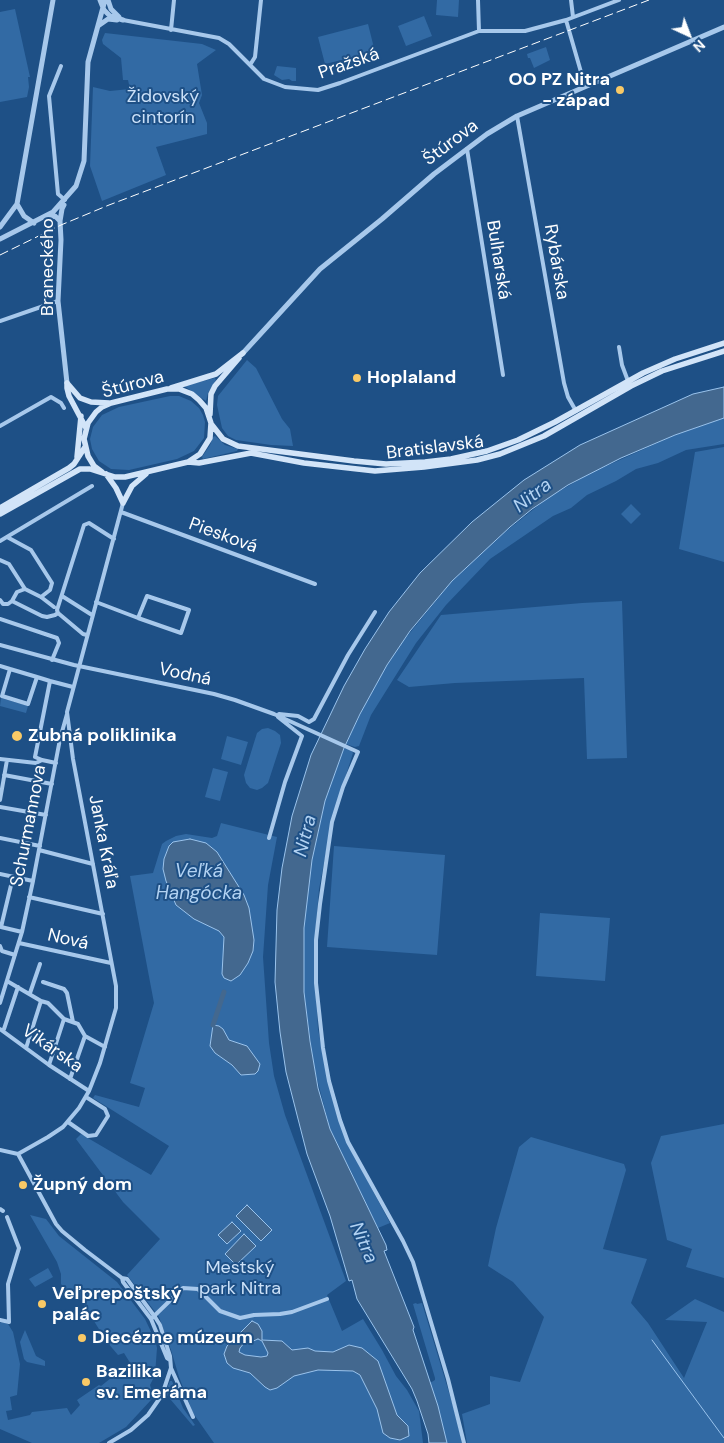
<!DOCTYPE html>
<html>
<head>
<meta charset="utf-8">
<style>
  body { margin:0 }
  #map { position:relative; width:724px; height:1443px; overflow:hidden; background:#1e5086; font-family:"DM Sans",sans-serif }
  canvas { display:block }
  .north { position:absolute; left:664px; top:10px; width:50px; height:50px; -webkit-text-stroke:4px #1e5086; paint-order:stroke; rotate:137deg; font-size:14px; font-weight:700; line-height:20px; text-align:center; color:#fff }
  .north::after { content:''; display:block; margin:auto; width:18px; height:22px; background:#fff; clip-path:polygon(50% 0,100% 100%,50% 72%,0 100%) }
</style>
</head>
<body>
<div id="map">
<canvas width="724" height="1443"></canvas>
<div class="north">N</div>
</div>
<script>
const ctx = document.querySelector('canvas').getContext('2d');
ctx.lineJoin = 'round';
function fill(path, color) { ctx.fillStyle = color; ctx.fill(path, 'evenodd'); }
const toPath = rows => new Path2D(rows.map(r => 'M' + r).join(''));
function stroke(path, color, width, dash) { ctx.strokeStyle = color; ctx.lineWidth = width; ctx.lineCap = dash ? 'butt' : 'round'; ctx.setLineDash(dash || []); ctx.stroke(path); }
function drawText(font, color, halo, rows, align = 'center') {
  ctx.font = font + ' "DM Sans",sans-serif'; ctx.lineWidth = 4; ctx.setLineDash([]); ctx.textBaseline = 'middle'; ctx.strokeStyle = halo; ctx.fillStyle = color; for (const [text, x, y, turn = 0] of rows) {
    ctx.save(); ctx.translate(x, y); ctx.rotate((+turn || 0) * Math.PI / 180); ctx.textAlign = isNaN(turn) ? turn : align; if (halo) ctx.strokeText(text, 0, 0); ctx.fillText(text, 0, 0); ctx.restore();
  }
}
fill(toPath([
  [437,0,459,0,458,17,436,15],
  [15,9,30,77,28,77,29,87,27,97,0,102,0,12],
  [424,16,432,36,406,46,398,26],
  [368,24,375,52,325,64,318,37],
  [105,33,202,44,216,50,197,64,202,95,199,103,207,123,207,134,156,147,166,175,102,201,90,166,93,87,110,91,130,89,128,80,123,80,121,58,103,44,102,40],
  [546,47,550,60,534,68,530,58,528,58,527,54],
  [277,66,296,68,296,81,292,81,289,79,282,80,274,75],
  [247,360,256,368,282,419,290,429,293,446,271,445,236,440,228,436,222,428,217,405,218,396],
  [215,378,216,380,208,393,206,401,184,386],
  [170,396,179,396,191,401,199,408,203,415,205,422,204,438,194,451,177,459,129,470,111,469,99,461,92,449,90,439,93,427,102,415,119,407],
  [724,418,724,444,686,450,658,463,636,469,616,481,587,495,571,508,553,516,490,559,446,605,416,643,371,715,359,746,355,747,346,744,375,684,400,645,452,581,490,544,549,497,591,473,675,435],
  [215,436,225,445,238,449,237,451,203,459,202,457,210,445,213,437],
  [724,447,724,562,679,549,695,452],
  [631,504,641,514,631,524,621,514],
  [622,601,627,758,587,759,584,678,455,683,409,687,397,680,441,615,582,603],
  [1,698,28,706,26,713,0,706],
  [268,728,275,731,280,735,281,743,268,783,262,788,257,790,250,788,246,783,244,775,257,733,262,729],
  [227,736,248,742,241,765,221,759],
  [344,748,351,750,353,753,333,816,319,889,315,937,316,994,318,1029,323,1055,350,1148,390,1223,378,1228,330,1129,314,1067,304,992,304,928,312,860,325,801],
  [213,768,228,772,220,801,205,797],
  [221,823,277,837,268,885,263,957,269,1043,274,1076,285,1115,346,1281,327,1295,342,1331,363,1319,382,1350,396,1376,407,1390,419,1411,423,1443,214,1443,193,1413,179,1377,171,1350,159,1317,127,1275,160,1239,123,1202,76,1139,81,1134,151,1175,169,1146,93,1098,95,1095,139,1107,145,1088,130,1083,154,1003,130,876,153,873,162,844,166,841,176,836,186,834,212,838,217,836],
  [334,846,445,855,437,955,327,947],
  [540,913,610,918,605,981,536,976],
  [724,1124,724,1278,686,1267,692,1249,667,1240,651,1163,661,1136],
  [531,1137,624,1164,626,1170,603,1249,647,1259,631,1303,648,1323,684,1378,707,1322,665,1320,695,1299,724,1312,724,1443,467,1443,462,1414,490,1404,490,1376,520,1382,544,1317,513,1282,488,1266,496,1228,519,1147],
  [30,1215,46,1219,59,1236,117,1282,145,1319,155,1340,157,1348,155,1375,150,1385,153,1395,151,1400,126,1427,99,1443,32,1443,0,1429,0,1323,2,1322,8,1324,13,1332,20,1364,17,1395,10,1397,12,1410,6,1411,8,1420,30,1415,32,1412,67,1408,71,1415,80,1405,77,1400,99,1385,101,1386,116,1374,124,1377,125,1371,132,1366,124,1353,118,1355,107,1342,79,1297,71,1296,61,1284,61,1274,57,1262],
  [48,1268,53,1277,35,1287,29,1279],
  [416,1303,417,1304,422,1303,454,1409,462,1443,447,1443,430,1383,435,1380,435,1378,413,1304],
  [25,1330,36,1356,45,1361,45,1366,27,1362,24,1359,20,1342],
  [170,1381,172,1381,183,1408,195,1425,193,1426,165,1393]
]), '#326aa4');
const water = toPath([
  [724,387,724,418,675,435,621,458,568,485,532,509,510,527,452,581,410,631,387,665,360,714,344,748,325,801,312,860,304,928,304,992,310,1041,318,1088,330,1129,386,1245,387,1250,384,1251,414,1327,413,1330,438,1406,447,1443,429,1443,428,1434,417,1401,412,1389,357,1299,352,1280,349,1281,330,1216,307,1154,286,1072,280,1032,275,982,277,910,282,868,292,816,311,755,344,686,365,649,389,612,420,573,472,522,524,480,580,445,693,394,724,387],
  [190,839,206,843,217,852,244,895,249,908,254,940,253,951,248,963,240,975,231,981,224,978,222,974,224,937,219,931,194,919,176,905,166,881,163,869,164,859,169,846,173,842,190,839],
  [213,1025,219,1026,223,1029,229,1040,247,1046,260,1064,258,1071,255,1074,241,1075,232,1065,215,1053,210,1046,213,1025],
  [247,1205,272,1230,261,1241,236,1216,247,1205],
  [232,1222,241,1231,227,1244,218,1235,232,1222],
  [244,1234,256,1246,236,1265,225,1254,244,1234],
  [252,1321,258,1324,262,1331,262,1340,282,1341,292,1350,308,1348,315,1351,333,1352,349,1345,362,1348,378,1361,397,1415,408,1426,409,1436,400,1440,390,1438,383,1433,377,1409,360,1375,353,1371,318,1370,294,1376,277,1388,270,1390,265,1387,250,1373,233,1368,227,1363,224,1354,227,1346,252,1321],
  [258,1339,262,1341,268,1353,267,1356,261,1357,245,1355,239,1352,240,1348,245,1342,251,1342,258,1339]
]);
fill(water, '#43688f');
stroke(water, '#9ac3ec', 1);
stroke(toPath([
  [652,1340,724,1438]
]), '#9ac3ec', 1);
stroke(toPath([
  [213,1025,224,992]
]), '#43688f', 5);
stroke(toPath([
  [478,0,479,31],
  [571,0,573,17],
  [123,20,219,38,229,44,264,79,285,87,318,90,340,83,479,31,525,31,566,20,619,0],
  [566,20,585,86],
  [171,30,174,0],
  [250,65,255,57,261,0],
  [61,66,49,96,58,194,65,200],
  [517,116,564,383,568,397,576,411],
  [467,149,503,375],
  [0,321,58,301],
  [619,347,622,365,628,381],
  [0,426,51,397,61,403,64,408],
  [121,512,315,584],
  [7,537,31,550,52,583,50,590,41,597],
  [0,541,92,486],
  [0,560,9,564,25,589],
  [62,596,92,615],
  [0,600,3,604,8,604,12,601,17,592,25,589,41,597,54,607],
  [12,601,42,616,47,617,55,615,58,613,57,610,84,525,89,523,114,539],
  [96,602,138,618,181,633,189,610,147,596,138,618],
  [58,613,83,634,87,635],
  [0,619,57,638,59,643,52,660],
  [0,645,74,665,214,694,235,700,274,714,358,752,343,787,332,822,320,904,316,940,316,983,323,1048,329,1081,340,1120,348,1142,403,1241,413,1262,448,1379,464,1443],
  [0,666,10,669],
  [37,677,28,704,2,696,10,669,37,677,50,681,73,687],
  [279,714,298,716,309,722,314,719,348,655,375,612],
  [0,759,36,763,42,760,56,763],
  [42,760,35,757,50,681],
  [4,775,52,784],
  [0,800,7,760],
  [0,807,46,815],
  [0,838,40,846],
  [269,838,285,782,302,736,278,717],
  [39,850,93,864],
  [0,874,33,881],
  [13,877,1,927,22,932],
  [29,897,103,914],
  [19,943,111,963],
  [0,946,2,951,15,955],
  [7,981,41,1001,48,1003,64,1019,78,1024,85,1036,105,1047],
  [43,982,64,989,67,993,73,1022],
  [30,993,40,964],
  [0,1003,22,932,33,881,60,739,67,714],
  [0,1029,49,1065,89,1091],
  [4,1029,18,987],
  [26,1048,41,1001],
  [49,1065,64,1019],
  [70,1079,85,1036],
  [68,1122,88,1136,96,1135,108,1116,105,1109,86,1097],
  [0,1150,18,1154],
  [18,1154,48,1137,63,1127,79,1108,89,1091,100,1063,116,1008,116,986,73,759,67,712,123,503],
  [18,1154,56,1224,62,1231,85,1250,122,1278,127,1279,155,1317,160,1325,170,1356,171,1368,193,1417],
  [0,1209,3,1211],
  [122,1278,123,1282,151,1319,167,1358,170,1360],
  [151,1319,183,1288,198,1289,220,1311,240,1318,254,1315,280,1314,292,1312,327,1299],
  [0,1320,9,1322,8,1284,19,1248,7,1217],
  [109,1443,131,1430,148,1415,162,1395,171,1368]
]), '#a7c8eb', 4);
stroke(toPath([
  [100,0,104,10,110,16,123,20],
  [108,0,111,9,119,17],
  [98,26,108,19,117,20],
  [17,204,24,216,34,223],
  [64,205,62,209,60,221,61,240,58,301,67,383],
  [45,218,55,216,60,221],
  [0,227,17,204,53,0],
  [0,239,53,212,76,186,84,161,88,62,105,0],
  [243,353,320,269,382,219,434,174,487,134,517,116,724,27]
]), '#a7c8eb', 5);
stroke(toPath([
  [67,383,80,398,91,402,109,403],
  [67,383,67,388,69,396,86,428],
  [171,388,216,374,243,353],
  [210,414,211,394,215,386,239,358],
  [212,425,223,439,238,446,354,461,386,464,425,462,451,459,487,451,518,440,555,422,643,373,675,359,724,343],
  [77,457,81,416],
  [188,462,199,463,251,453,304,463,375,471,424,467,477,460,500,454,544,436,631,386,662,371,724,351],
  [106,474,116,488,123,503],
  [123,503,132,486,146,474],
  [0,508,69,468,74,464,85,447],
  [0,514,80,469,90,469,115,477,125,477,188,462,200,454,210,438,211,423,206,408,199,400,192,394,179,389,167,389,111,403,102,407,96,412,88,423,84,439,88,456,94,466,102,472]
]), '#d2e4f8', 5.5);
stroke(toPath([
  [0,255,61,225,109,205,649,0]
]), '#fff', 1, [9, 4]);
for (const [x, y, r, color] of [
  [620,90,5,"#f9c966"],
  [357,378,5,"#f9c966"],
  [17,736,6,"#f9c966"],
  [23,1185,5,"#f9c966"],
  [42,1304,5,"#f9c966"],
  [82,1338,5,"#f9c966"],
  [86,1382,5,"#f9c966"]
]) { const dot = new Path2D(); dot.arc(x, y, r, 0, 2 * Math.PI); ctx.fillStyle = color; ctx.fill(dot); stroke(dot, '#1e5086', 2); }
drawText('18px', '#fff', '#1e5086', [
  ["Pražská",349,64,-19],
  ["Štúrova",451,143,-37],
  ["Bulharská",498,260,81],
  ["Rybárska",556,262,80],
  ["Braneckého",48,267,-90],
  ["Štúrova",133,385,-15],
  ["Bratislavská",435,448,-7],
  ["Piesková",223,536,20],
  ["Vodná",185,675,12],
  ["Schurmannova",29,826,-79],
  ["Janka Kráľa",103,842,79],
  ["Nová",68,940,13],
  ["Vikárska",52,1049,35]
]);
drawText('bold 18px', '#fff', '#1e5086', [
  ["OO PZ Nitra",610,80,"right"],
  ["- západ",610,101,"right"],
  ["Hoplaland",367,378],
  ["Zubná poliklinika",28,736],
  ["Župný dom",33,1185],
  ["Veľprepoštský",52,1294],
  ["palác",52,1315],
  ["Diecézne múzeum",92,1338],
  ["Bazilika",96,1372],
  ["sv. Emeráma",96,1393]
], 'left');
drawText('18px', '#cce1f8', '#1e5086', [
  ["Židovský",163,97],
  ["cintorín",163,118],
  ["Mestský",240,1268],
  ["park Nitra",240,1289]
]);
drawText('italic 19px', '#b2d2f2', '#1e5086', [
  ["Nitra",533,496,-38],
  ["Nitra",306,836,-76],
  ["Veľká",199,872],
  ["Hangócka",199,894],
  ["Nitra",363,1243,66]
]);
</script>
</body>
</html>
